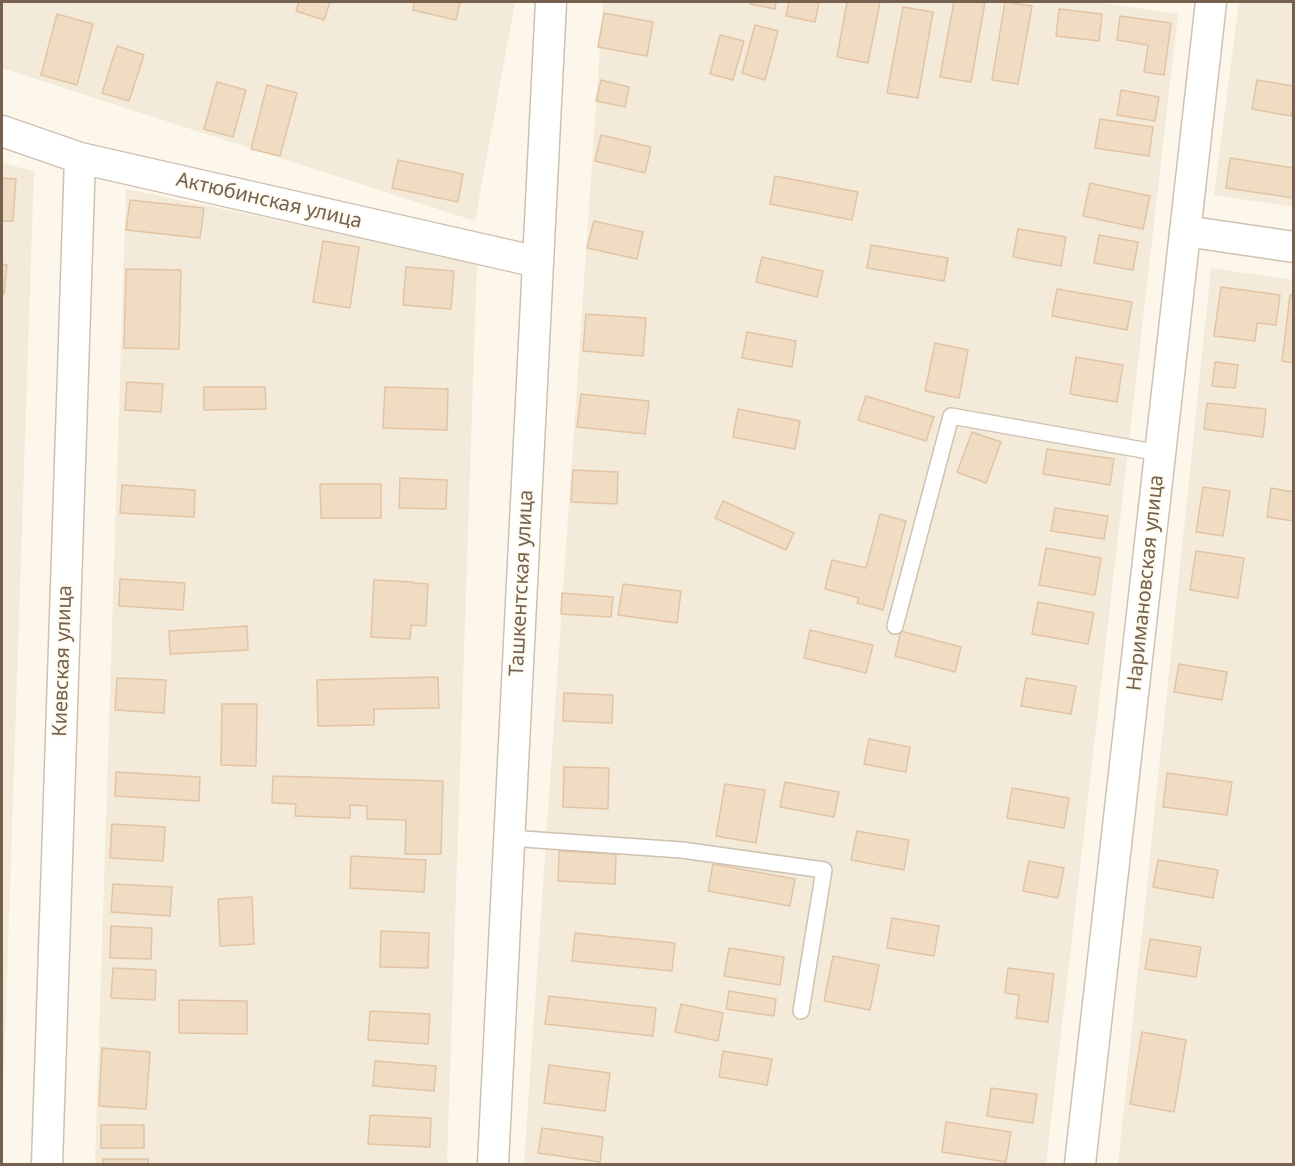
<!DOCTYPE html>
<html>
<head>
<meta charset="utf-8">
<style>
  body { margin:0 }
  #map { position:relative; width:1295px; height:1166px; overflow:hidden; background:#fcf7ea; font-family:"Noto Sans",sans-serif }
  canvas { display:block }
  .frame { position:absolute; inset:0; border:3px solid #76614e; pointer-events:none }
</style>
</head>
<body>
<div id="map">
<canvas width="1295" height="1166"></canvas>
<div class="frame"></div>
</div>
<script>
const ctx = document.querySelector('canvas').getContext('2d');
ctx.lineJoin = 'round';
function fill(path, color) { ctx.fillStyle = color; ctx.fill(path, 'evenodd'); }
const toPath = rows => new Path2D(rows.map(r => 'M' + r).join(''));
function stroke(path, color, width, dash) { ctx.strokeStyle = color; ctx.lineWidth = width; ctx.lineCap = dash ? 'butt' : 'round'; ctx.setLineDash(dash || []); ctx.stroke(path); }
function drawText(font, color, halo, rows, align = 'center') {
  ctx.font = font + ' "Noto Sans",sans-serif'; ctx.lineWidth = 4.5; ctx.setLineDash([]); ctx.textBaseline = 'middle'; ctx.strokeStyle = halo; ctx.fillStyle = color; for (const [text, x, y, turn = 0] of rows) {
    ctx.save(); ctx.translate(x, y); ctx.rotate((+turn || 0) * Math.PI / 180); ctx.textAlign = isNaN(turn) ? turn : align; if (halo) ctx.strokeText(text, 0, 0); ctx.fillText(text, 0, 0); ctx.restore();
  }
}
fill(toPath([
  [2,2,515,2,475,221,2,68],
  [603,2,1095,2,1178,14,1046,1164,524,1164],
  [1239,2,1293,2,1293,207,1214,195],
  [2,163,34,171,2,1126],
  [126,189,477,262,447,1164,95,1164],
  [1211,268,1293,280,1293,1164,1118,1164]
]), '#f3ead9');
const building = toPath([
  [299,2,330,2,324,20,296,11,299,2],
  [414,2,460,2,456,20,413,10,414,2],
  [751,2,776,2,775,9,750,4,751,2],
  [789,2,819,2,815,22,786,16,789,2],
  [847,2,880,2,868,63,837,57,847,2],
  [954,2,985,2,971,82,940,77,954,2],
  [1005,2,1032,6,1018,84,992,80,1005,2],
  [903,7,933,12,918,98,887,93,903,7],
  [1059,9,1102,14,1099,41,1056,36,1059,9],
  [604,13,653,22,647,56,598,47,604,13],
  [57,14,93,24,77,85,41,75,57,14],
  [1120,16,1171,23,1164,75,1144,72,1148,45,1117,40,1120,16],
  [755,25,778,31,765,80,742,73,755,25],
  [720,35,744,41,733,80,710,74,720,35],
  [117,46,144,55,129,101,102,93,117,46],
  [601,80,629,87,625,107,596,101,601,80],
  [1257,80,1294,86,1294,102,1291,116,1252,109,1257,80],
  [217,82,246,90,233,137,204,129,217,82],
  [267,85,297,93,280,156,251,149,267,85],
  [1121,90,1159,97,1155,121,1117,115,1121,90],
  [1100,119,1153,127,1149,156,1095,148,1100,119],
  [601,135,651,147,645,173,595,161,601,135],
  [1230,158,1294,168,1294,198,1226,188,1230,158],
  [398,160,463,174,458,202,392,188,398,160],
  [775,176,858,192,852,220,770,204,775,176],
  [2,178,16,179,13,221,2,221,2,178],
  [1090,183,1150,196,1143,229,1083,216,1090,183],
  [130,200,204,208,200,238,126,230,130,200],
  [594,221,643,232,637,259,587,248,594,221],
  [1018,229,1066,237,1061,266,1013,257,1018,229],
  [1099,235,1138,242,1133,270,1094,263,1099,235],
  [323,241,359,247,350,308,313,302,323,241],
  [871,245,948,258,944,281,867,268,871,245],
  [762,257,823,271,817,297,756,282,762,257],
  [2,264,7,265,4,294,2,294,2,264],
  [406,267,454,271,451,309,403,305,406,267],
  [126,269,181,270,179,349,124,348,126,269],
  [1221,287,1280,295,1276,325,1257,323,1255,341,1214,336,1221,287],
  [1057,289,1132,302,1127,330,1052,316,1057,289],
  [1290,295,1294,295,1294,363,1282,361,1290,295],
  [586,314,646,318,643,356,583,351,586,314],
  [747,332,796,341,792,367,742,358,747,332],
  [935,343,968,350,959,398,925,391,935,343],
  [1076,357,1123,365,1117,402,1070,394,1076,357],
  [1215,362,1238,365,1235,388,1212,386,1215,362],
  [127,382,163,384,161,412,125,410,127,382],
  [204,387,265,387,266,409,204,410,204,387],
  [385,387,448,389,447,430,383,428,385,387],
  [581,394,649,401,645,434,577,427,581,394],
  [866,396,934,417,926,441,858,420,866,396],
  [1207,403,1266,409,1263,437,1204,429,1207,403],
  [738,409,800,421,795,449,733,437,738,409],
  [972,432,1001,442,986,483,957,472,972,432],
  [1047,449,1114,459,1110,485,1043,474,1047,449],
  [573,470,618,472,617,504,571,502,573,470],
  [400,478,447,480,446,509,399,508,400,478],
  [320,484,381,484,381,518,321,518,320,484],
  [122,485,195,490,194,517,120,513,122,485],
  [1203,487,1230,491,1223,536,1196,532,1203,487],
  [1271,488,1294,492,1294,521,1267,517,1271,488],
  [723,501,794,533,786,550,715,518,723,501],
  [1055,508,1108,516,1104,539,1051,531,1055,508],
  [880,514,906,521,883,610,857,603,859,598,825,589,832,560,866,568,880,514],
  [1046,548,1101,558,1095,595,1039,585,1046,548],
  [1196,551,1244,558,1238,598,1190,590,1196,551],
  [120,579,185,583,183,610,119,606,120,579],
  [374,580,413,582,413,583,428,584,426,626,411,625,410,639,371,637,374,580],
  [623,584,681,591,677,623,618,615,623,584],
  [562,593,613,597,611,617,561,614,562,593],
  [1038,602,1094,613,1088,644,1032,634,1038,602],
  [247,626,248,650,170,654,169,631,247,626],
  [810,630,873,645,866,673,804,658,810,630],
  [901,631,961,647,955,672,895,656,901,631],
  [1179,664,1227,672,1222,700,1174,692,1179,664],
  [438,677,439,708,374,709,374,725,318,726,317,680,438,677],
  [117,678,166,680,164,713,115,710,117,678],
  [1026,678,1076,686,1071,714,1021,706,1026,678],
  [564,693,613,695,612,723,563,721,564,693],
  [222,704,257,704,256,766,221,765,222,704],
  [869,739,910,747,906,772,864,764,869,739],
  [564,767,609,768,608,809,563,807,564,767],
  [116,772,200,777,199,801,115,796,116,772],
  [1167,773,1232,782,1227,815,1163,807,1167,773],
  [273,776,443,781,441,854,405,854,406,820,367,819,367,806,350,805,350,818,295,816,296,804,272,803,273,776],
  [785,782,839,792,834,817,780,807,785,782],
  [725,784,765,790,756,843,716,836,725,784],
  [1012,788,1069,798,1064,828,1007,818,1012,788],
  [112,824,165,827,163,861,110,858,112,824],
  [857,831,909,840,904,870,851,860,857,831],
  [559,851,616,854,615,884,558,881,559,851],
  [351,856,426,860,424,892,350,888,351,856],
  [1158,860,1218,870,1213,898,1153,887,1158,860],
  [1029,861,1064,868,1058,898,1023,891,1029,861],
  [713,864,795,879,790,906,708,891,713,864],
  [113,884,172,887,170,916,111,912,113,884],
  [252,897,254,944,220,946,218,899,252,897],
  [892,918,939,926,934,956,887,948,892,918],
  [111,926,152,928,151,959,110,958,111,926],
  [381,931,429,933,428,968,380,967,381,931],
  [575,933,675,943,672,971,572,961,575,933],
  [1150,939,1201,947,1196,977,1145,969,1150,939],
  [729,948,784,957,780,985,724,976,729,948],
  [833,956,879,965,870,1010,824,1001,833,956],
  [113,968,156,970,155,1000,111,998,113,968],
  [1008,968,1054,974,1048,1022,1016,1018,1019,995,1005,993,1008,968],
  [729,991,776,999,774,1016,726,1009,729,991],
  [549,996,656,1008,653,1036,545,1024,549,996],
  [179,1000,247,1001,247,1034,179,1033,179,1000],
  [681,1004,723,1013,718,1041,675,1032,681,1004],
  [370,1011,430,1014,428,1044,368,1040,370,1011],
  [1142,1032,1186,1040,1174,1112,1130,1104,1142,1032],
  [102,1048,150,1052,146,1109,99,1106,102,1048],
  [723,1051,772,1059,767,1085,719,1077,723,1051],
  [375,1061,436,1066,434,1091,373,1086,375,1061],
  [549,1065,610,1073,605,1111,544,1103,549,1065],
  [991,1088,1037,1094,1033,1123,987,1116,991,1088],
  [370,1115,431,1118,430,1147,368,1144,370,1115],
  [946,1122,1011,1132,1006,1162,942,1152,946,1122],
  [101,1125,144,1125,144,1148,101,1148,101,1125],
  [542,1128,603,1137,600,1162,538,1153,542,1128],
  [103,1159,148,1159,148,1164,103,1164,103,1159]
]);
fill(building, '#f0dbc3');
stroke(building, '#e2c4a4', 1.5);
const service = toPath([
  [895,626,951,416,1160,453],
  [509,838,682,850,824,870,801,1011]
]);
const minor = toPath([
  [2,131,80,158,538,262],
  [1185,231,1294,247],
  [47,1164,80,158],
  [493,1164,551,2],
  [1080,1164,1211,2]
]);
stroke(service, '#cec1b0', 18);
stroke(minor, '#cec1b0', 33);
stroke(service, '#fff', 15);
stroke(minor, '#fff', 30);
drawText('20px', '#76614e', '#fefbf1', [
  ["Актюбинская улица",269,201,13],
  ["Ташкентская улица",522,583,-87],
  ["Наримановская улица",1146,583,-84],
  ["Киевская улица",63,661,-88]
]);
</script>
</body>
</html>
